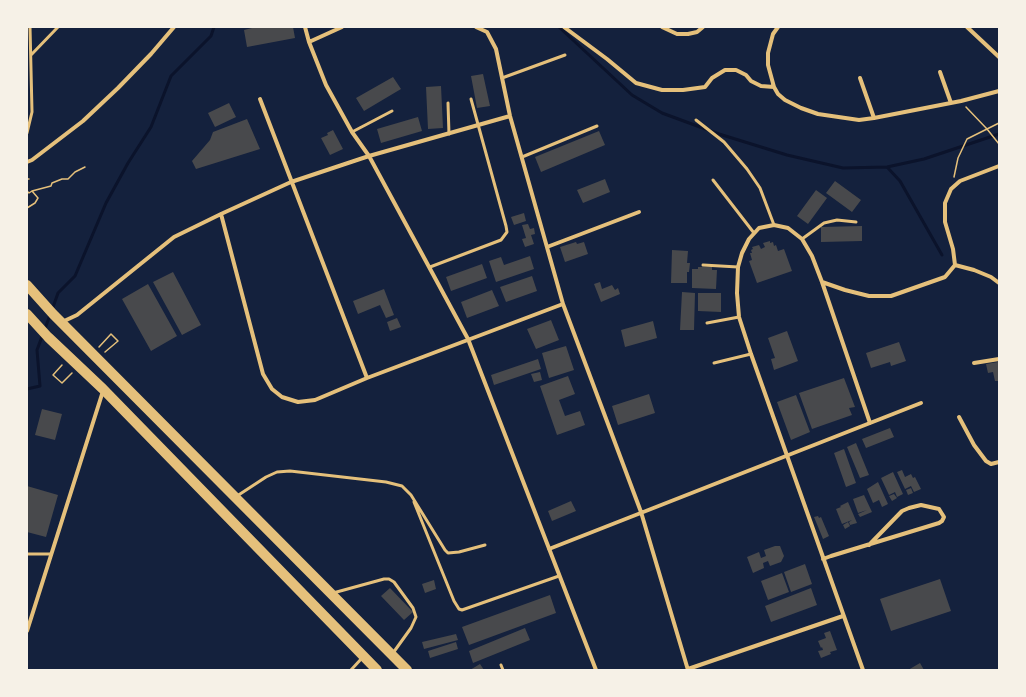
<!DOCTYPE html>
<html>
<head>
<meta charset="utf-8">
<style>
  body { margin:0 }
  #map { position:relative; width:1026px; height:697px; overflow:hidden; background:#14213d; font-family:Inter,sans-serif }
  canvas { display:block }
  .frame { position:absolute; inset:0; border:28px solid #f6f1e7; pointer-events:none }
</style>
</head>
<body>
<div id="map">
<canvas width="1026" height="697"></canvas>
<div class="frame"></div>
</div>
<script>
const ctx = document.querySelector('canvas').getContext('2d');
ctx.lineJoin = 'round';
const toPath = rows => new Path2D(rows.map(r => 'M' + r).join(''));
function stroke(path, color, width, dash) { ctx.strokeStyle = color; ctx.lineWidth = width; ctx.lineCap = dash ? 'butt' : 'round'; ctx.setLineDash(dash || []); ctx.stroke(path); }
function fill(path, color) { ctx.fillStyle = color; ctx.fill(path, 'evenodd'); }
stroke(toPath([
  [559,27,632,95,662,113,719,134,787,155,843,168,887,167,924,159,999,134],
  [887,167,900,181,942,255],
  [52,310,58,293,75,276,106,203,128,163,151,127,171,76,211,36,214,27],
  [27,389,40,386,37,350,50,315]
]), '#0b132b', 3);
fill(toPath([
  [252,27,293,27,295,38,247,47,244,30,252,28],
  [483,74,490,106,477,108,471,76],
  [393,77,401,89,364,111,356,98],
  [441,86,443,128,428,129,426,87],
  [229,103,236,117,215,127,208,113],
  [418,117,422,131,381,143,377,129],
  [247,119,260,149,196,169,192,161,210,140,213,132],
  [333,130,343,149,330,155,321,138,328,135,327,133],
  [599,131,605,145,541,172,535,157],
  [605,179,610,192,583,203,577,190],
  [835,181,861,200,852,212,826,193],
  [816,190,827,198,808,224,797,216],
  [524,213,526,221,514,225,511,217],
  [528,224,530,229,534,228,535,234,531,235,534,244,525,247,522,239,526,238,522,225],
  [862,226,862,241,821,242,821,227],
  [770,241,770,243,773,242,774,246,776,245,778,251,784,249,792,271,757,283,749,261,752,260,750,253,752,253,751,250,753,249,752,247,759,245,761,249,765,247,763,243],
  [576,242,577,244,584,242,588,254,565,262,560,247],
  [672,250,688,251,687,263,690,263,689,272,687,272,687,283,671,283],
  [530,256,534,269,496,282,489,261,501,257,504,265],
  [482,264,487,278,451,291,446,277],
  [698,267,712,267,712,270,717,270,716,289,692,288,692,269,698,269],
  [173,272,201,325,182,335,153,282],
  [532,276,537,291,506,302,500,287],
  [600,282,602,289,612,285,615,290,618,288,620,294,601,302,594,284],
  [148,284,177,336,151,351,122,299],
  [384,289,394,315,386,318,380,305,358,314,353,301],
  [492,290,499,306,467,318,461,302],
  [682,292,695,293,694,330,680,330],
  [698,293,721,293,721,312,698,311],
  [397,318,401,327,390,331,387,322],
  [551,320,559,340,536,349,527,329],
  [653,321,657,338,625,347,621,330],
  [787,331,798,361,774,370,771,359,775,358,768,338],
  [899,342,906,361,891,366,890,362,871,368,866,353],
  [566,346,574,370,549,378,542,353],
  [538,359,541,369,494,385,491,375],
  [998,362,999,381,995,381,993,372,988,373,986,364],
  [540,372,542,380,534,382,531,374],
  [568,376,575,394,559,400,565,416,580,411,585,425,557,435,540,386],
  [844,378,855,407,849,408,852,415,812,429,799,393],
  [649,394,655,413,618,425,612,406],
  [796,395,810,432,791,440,777,402],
  [42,409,62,414,55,440,35,435],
  [890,428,894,437,866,448,862,439],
  [856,443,869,475,860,478,847,447],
  [844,449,856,483,846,487,834,453],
  [902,470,905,477,911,474,913,478,915,477,921,489,914,492,911,486,905,489,897,472],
  [893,472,903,494,897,497,895,492,889,495,881,478],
  [878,482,888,504,882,507,879,500,873,503,867,489],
  [27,486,58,495,46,537,27,532],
  [911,488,913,493,908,495,906,490],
  [894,494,897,498,892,501,889,496],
  [864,495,872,512,860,517,858,514,867,510,858,513,853,499],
  [571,501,576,511,552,521,548,511],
  [848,502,857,523,850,525,849,522,852,520,842,524,836,509,841,507,840,506],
  [818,516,819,518,821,517,829,536,823,539,814,517],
  [848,522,850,526,845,529,843,525],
  [775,546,780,546,784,556,781,562,770,566,768,561,763,563,764,568,753,573,747,557,759,552,761,558,766,556,764,550],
  [805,564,812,584,791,592,784,572],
  [782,573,789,592,768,600,761,581],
  [940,579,951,611,891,631,880,599],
  [434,580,436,589,425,593,422,584],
  [390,588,413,612,404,620,381,596],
  [811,588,817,605,771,622,765,606],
  [550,595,556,613,469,645,462,627],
  [525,628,530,640,473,663,469,651],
  [830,631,837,650,830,652,831,654,821,658,818,651,823,650,822,647,821,648,818,641,826,638,824,633],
  [456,634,458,640,424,649,422,642],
  [456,642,458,649,430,658,428,651],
  [920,663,924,670,908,670],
  [480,664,484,670,470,670]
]), '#48494c');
stroke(toPath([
  [966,107,987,129,999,144],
  [954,177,958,158,967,139,999,123],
  [27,179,29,179],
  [27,191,29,193,32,191,38,198,35,203,27,208],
  [32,191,51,186,52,183,62,179,68,179,75,172,85,167],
  [99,347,111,334,118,341,105,352],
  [62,365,53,375,62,383,72,373]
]), '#e5c07b', 1.5);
stroke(toPath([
  [31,55,58,27],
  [502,78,565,55],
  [448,103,449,134],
  [696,120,724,142,747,169,760,188,774,225],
  [352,132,392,111],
  [27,133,32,112,30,27],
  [522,157,597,126],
  [713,180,754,233],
  [802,239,824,223,837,220,856,222],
  [703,265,738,267],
  [430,267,501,240,507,232,506,226,471,99],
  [707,323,739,317],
  [714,363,751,354],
  [237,496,266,477,277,472,290,471,386,482,402,486,411,495,445,550,448,553,459,552,485,545],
  [414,502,454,601,459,609,462,610,559,576],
  [27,554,51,554],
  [333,593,384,579,389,579,394,582,413,608,416,617,411,628,393,653],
  [501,665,503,670],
  [351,670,362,658]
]), '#e5c07b', 3);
stroke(toPath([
  [305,27,309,42,326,85,352,132,369,156,468,339,596,670],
  [476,27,487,32,496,49,510,116,563,304,641,512,688,670],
  [564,27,607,59,636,83,662,90,683,90,705,87,712,78,725,70,736,70,746,75,751,81,761,86,774,87],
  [662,27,677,34,688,34,697,32,703,27],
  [778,27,773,34,768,53,768,65,774,87,778,94,785,100,801,108,818,114,859,120,874,118,961,101,999,91],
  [967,27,999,57],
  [309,42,342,27],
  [940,72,951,103],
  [860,78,874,118],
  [260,99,367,378],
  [27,162,32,160,83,121,118,88,151,54,174,27],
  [221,214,263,374,272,389,282,397,298,402,315,400,367,378,563,304],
  [547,247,639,212],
  [955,265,953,249,945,222,945,203,951,189,960,181,999,166],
  [955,265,974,270,991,277,999,283],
  [822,282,845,290,869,296,891,296,945,277,955,265],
  [62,322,77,315,174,237,221,214,291,182,369,156,510,116],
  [974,363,999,359],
  [959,417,974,445,986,461,991,464,999,462],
  [549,549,921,403],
  [823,559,831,556,939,523,942,521,944,517,939,509,921,505,909,508,902,511,869,545],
  [27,631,103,391],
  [688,669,843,616],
  [863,670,751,354,739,317,737,293,738,267,742,253,749,239,759,228,774,225,788,228,802,239,812,256,822,282,870,423]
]), '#e5c07b', 4);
stroke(toPath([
  [27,285,53,314,407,670],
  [27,314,48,337,103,389,377,670]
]), '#e5c07b', 10);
</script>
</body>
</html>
